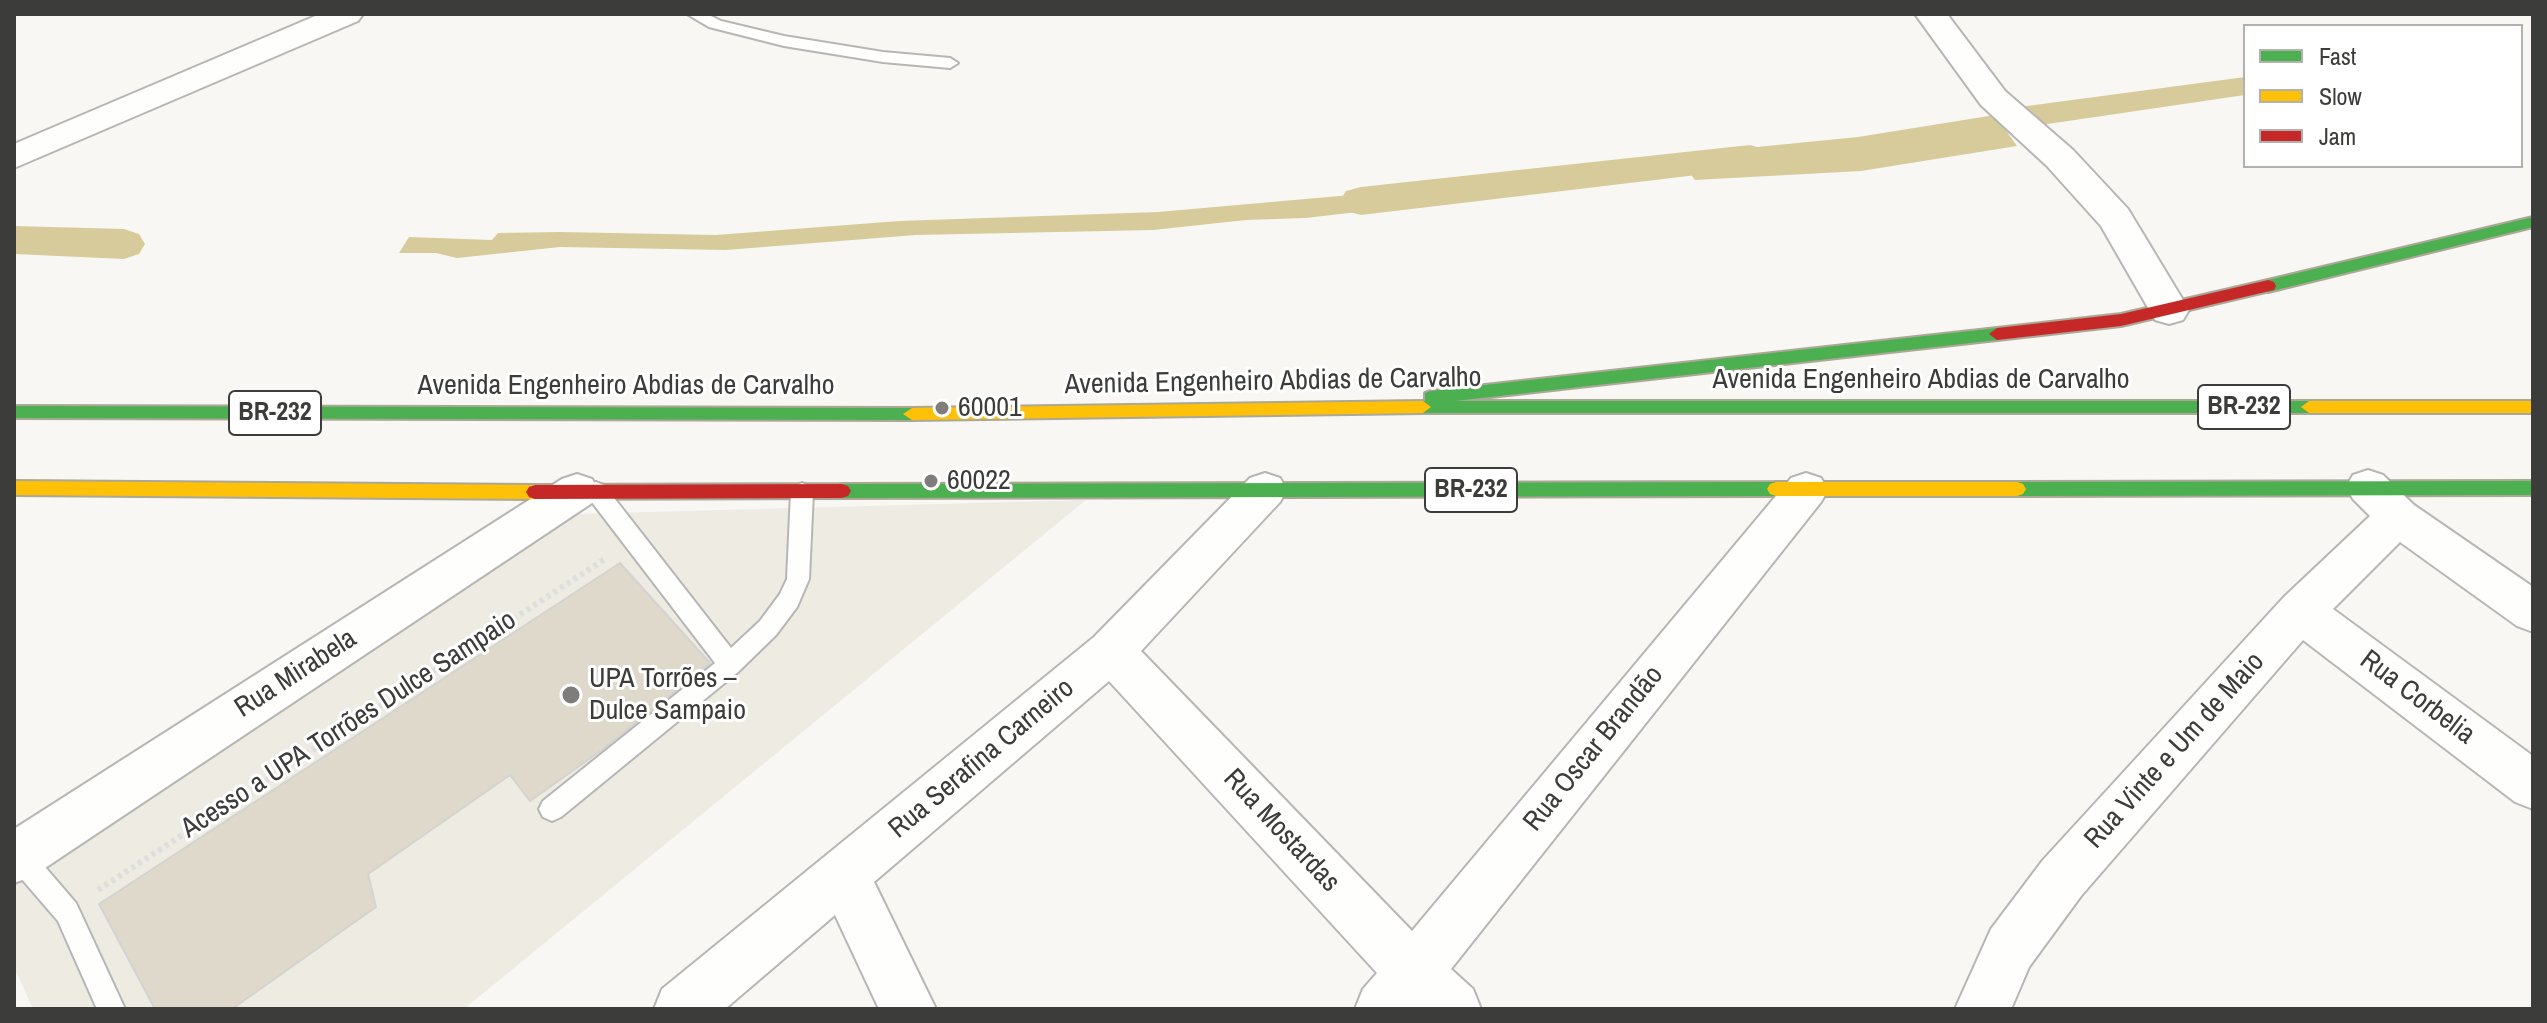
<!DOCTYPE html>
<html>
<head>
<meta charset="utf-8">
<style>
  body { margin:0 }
  #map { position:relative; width:2547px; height:1023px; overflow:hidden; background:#f9f7f4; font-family:"Archivo Narrow",sans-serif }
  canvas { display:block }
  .frame { position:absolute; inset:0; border:16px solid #3c3c3a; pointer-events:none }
  .legend { position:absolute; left:2243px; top:24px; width:280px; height:144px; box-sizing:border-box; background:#fff; border:2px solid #b1b1b0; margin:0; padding:10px 14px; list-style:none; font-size:24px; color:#3c3c3a }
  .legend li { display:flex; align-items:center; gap:16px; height:40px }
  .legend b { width:40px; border:2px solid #b1b1b0 }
</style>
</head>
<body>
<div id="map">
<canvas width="2547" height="1023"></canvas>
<div class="frame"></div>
<ul class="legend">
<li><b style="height:10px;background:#4caf50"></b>Fast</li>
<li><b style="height:10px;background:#ffc107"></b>Slow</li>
<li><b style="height:10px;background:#c62828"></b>Jam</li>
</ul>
</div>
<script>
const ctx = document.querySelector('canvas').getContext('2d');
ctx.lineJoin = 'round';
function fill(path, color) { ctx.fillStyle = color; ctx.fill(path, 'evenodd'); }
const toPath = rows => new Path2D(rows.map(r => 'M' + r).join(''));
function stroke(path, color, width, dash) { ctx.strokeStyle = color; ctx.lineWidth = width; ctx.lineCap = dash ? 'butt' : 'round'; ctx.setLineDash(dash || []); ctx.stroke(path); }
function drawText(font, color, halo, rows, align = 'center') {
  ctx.font = font + ' "Archivo Narrow",sans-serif'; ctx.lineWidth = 6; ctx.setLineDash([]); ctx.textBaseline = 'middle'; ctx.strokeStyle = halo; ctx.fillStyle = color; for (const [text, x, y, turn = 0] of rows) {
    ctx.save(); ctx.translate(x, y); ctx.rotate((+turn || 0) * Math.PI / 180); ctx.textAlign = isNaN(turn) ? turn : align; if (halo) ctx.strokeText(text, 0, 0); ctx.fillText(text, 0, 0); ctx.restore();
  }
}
fill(toPath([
  [1086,500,464,1009,33,1009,14,967,14,877,575,514]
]), '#edebe2');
fill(toPath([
  [2245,77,2245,95,2034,126,2012,108],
  [1995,115,2017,146,1861,171,1695,180,1676,155,1858,137],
  [1419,189,1438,203,1305,218,1246,220,1153,230,916,235,726,250,560,247,457,258,436,253,399,253,409,237,492,240,498,233,560,232,716,235,899,221,1158,212],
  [14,230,54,239,98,238,85,254,14,251]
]), '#d7cb9c');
fill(toPath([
  [1750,145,1764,149,1770,158,1764,167,1361,215,1346,211,1340,201,1346,191,1361,187,1750,145],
  [14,226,124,229,139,234,145,244,139,254,124,259,14,254,14,226]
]), '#d7cb9c');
const building = toPath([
  [620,563,710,663,602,750,530,801,510,775,368,874,376,907,232,1009,155,1009,99,904,620,563]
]);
fill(building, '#ded9cb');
stroke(building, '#d4d3d1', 2);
const lane = toPath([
  [687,14,707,14,721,21,784,36,883,52,950,58,958,63,950,68,883,62,784,46,709,27,687,14],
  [596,482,604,485,731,648,760,621,780,594,787,579,791,492,794,486,802,483,810,486,813,492,809,579,797,607,776,635,738,672,561,817,552,821,543,817,539,809,543,801,715,663,588,497,585,491,588,485,596,482],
  [18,843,27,846,76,903,125,1009,97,1009,58,921,14,870,14,844,18,843]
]);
const street = toPath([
  [320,14,363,14,358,21,14,168,14,144,320,14],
  [1915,14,1947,14,2005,91,2073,150,2128,209,2189,310,2183,320,2169,324,2155,320,2101,226,2047,166,1981,105,1915,14],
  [2368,470,2383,475,2414,505,2533,587,2533,632,2517,626,2400,542,2333,609,2533,756,2533,809,2515,802,2303,640,2081,896,2029,967,2011,1009,1955,1009,1991,929,2043,860,2284,597,2370,516,2353,499,2346,487,2353,475,2368,470],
  [1265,473,1280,478,1287,490,1280,502,1141,651,1412,931,1791,478,1806,473,1821,478,1828,490,1821,502,1451,969,1473,989,1481,1009,1355,1009,1363,989,1377,973,1109,681,874,882,936,1009,879,1009,835,915,725,1009,654,1009,662,989,1094,637,1250,478,1265,473],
  [577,474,592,479,599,491,592,503,33,876,14,883,14,829,562,479,577,474]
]);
const fast = toPath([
  [2533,217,2533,227,2268,292,2260,286,2268,280,2533,217],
  [1997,328,2005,334,1997,340,1455,401,2309,401,2317,407,2309,413,1423,413,1415,407,1417,402,1425,401,1425,393,1431,391,1997,328],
  [14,406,912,408,921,414,912,420,14,418,14,406],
  [2533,481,2533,495,2017,496,2011,494,2008,489,2011,484,2017,482,2533,481],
  [1776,482,1782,484,1785,489,1782,494,1776,496,842,498,836,496,833,491,836,486,842,484,1776,482]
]);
const slow = toPath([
  [1423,401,1431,407,1423,413,912,420,903,414,912,408,1423,401],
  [2309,401,2533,401,2533,413,2309,413,2301,407,2309,401],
  [14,481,535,485,541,487,544,492,541,497,535,499,14,495,14,481],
  [1776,482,2017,482,2023,484,2026,489,2023,494,2017,496,1776,496,1770,494,1767,489,1770,484,1776,482]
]);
const jam = toPath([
  [2268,280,2274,282,2276,286,2274,290,2121,326,1997,340,1989,334,1997,328,2121,314,2268,280],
  [842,484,848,486,851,491,848,496,842,498,535,499,529,497,526,492,529,487,535,485,842,484]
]);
stroke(lane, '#b7b6b4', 4);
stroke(street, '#b7b6b4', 4);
stroke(fast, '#aba897', 4);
stroke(slow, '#aba897', 4);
stroke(jam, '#aba897', 4);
stroke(toPath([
  [98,890,605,559]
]), '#dededd', 6, [4, 4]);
fill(lane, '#fefefd');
fill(street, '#fefefd');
fill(fast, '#4caf50');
fill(slow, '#ffc107');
fill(jam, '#c62828');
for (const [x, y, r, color] of [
  [942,408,8,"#7e7d7b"],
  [931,481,8,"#7e7d7b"],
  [571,695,10,"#7e7d7b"]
]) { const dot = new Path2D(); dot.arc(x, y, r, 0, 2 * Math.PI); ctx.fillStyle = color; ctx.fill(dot); stroke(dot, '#fff', 3); }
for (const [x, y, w] of [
  [2244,407,92],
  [275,413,92],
  [1471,490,92]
]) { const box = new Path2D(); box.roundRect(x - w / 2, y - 22, w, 44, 6); ctx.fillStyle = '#fff'; ctx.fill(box); stroke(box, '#3c3c3a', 2); }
drawText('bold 26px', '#3c3c3a', null, [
  ["BR-232",2244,407],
  ["BR-232",275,413],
  ["BR-232",1471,490]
]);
drawText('28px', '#3c3c3a', '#fff', [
  ["Avenida Engenheiro Abdias de Carvalho",1921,380],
  ["Avenida Engenheiro Abdias de Carvalho",1273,382,-1],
  ["Avenida Engenheiro Abdias de Carvalho",626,386],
  ["Rua Mirabela",296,674,-33],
  ["Rua Corbelia",2417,698,37],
  ["Acesso a UPA Torrões Dulce Sampaio",349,725,-33],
  ["Rua Oscar Brandão",1594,749,-51],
  ["Rua Vinte e Um de Maio",2175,751,-48],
  ["Rua Serafina Carneiro",982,759,-40],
  ["Rua Mostardas",1281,831,47]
]);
drawText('28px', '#3c3c3a', '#fff', [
  ["60001",958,408],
  ["60022",947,481],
  ["UPA Torrões –",589,679],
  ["Dulce Sampaio",589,711]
], 'left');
</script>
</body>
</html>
